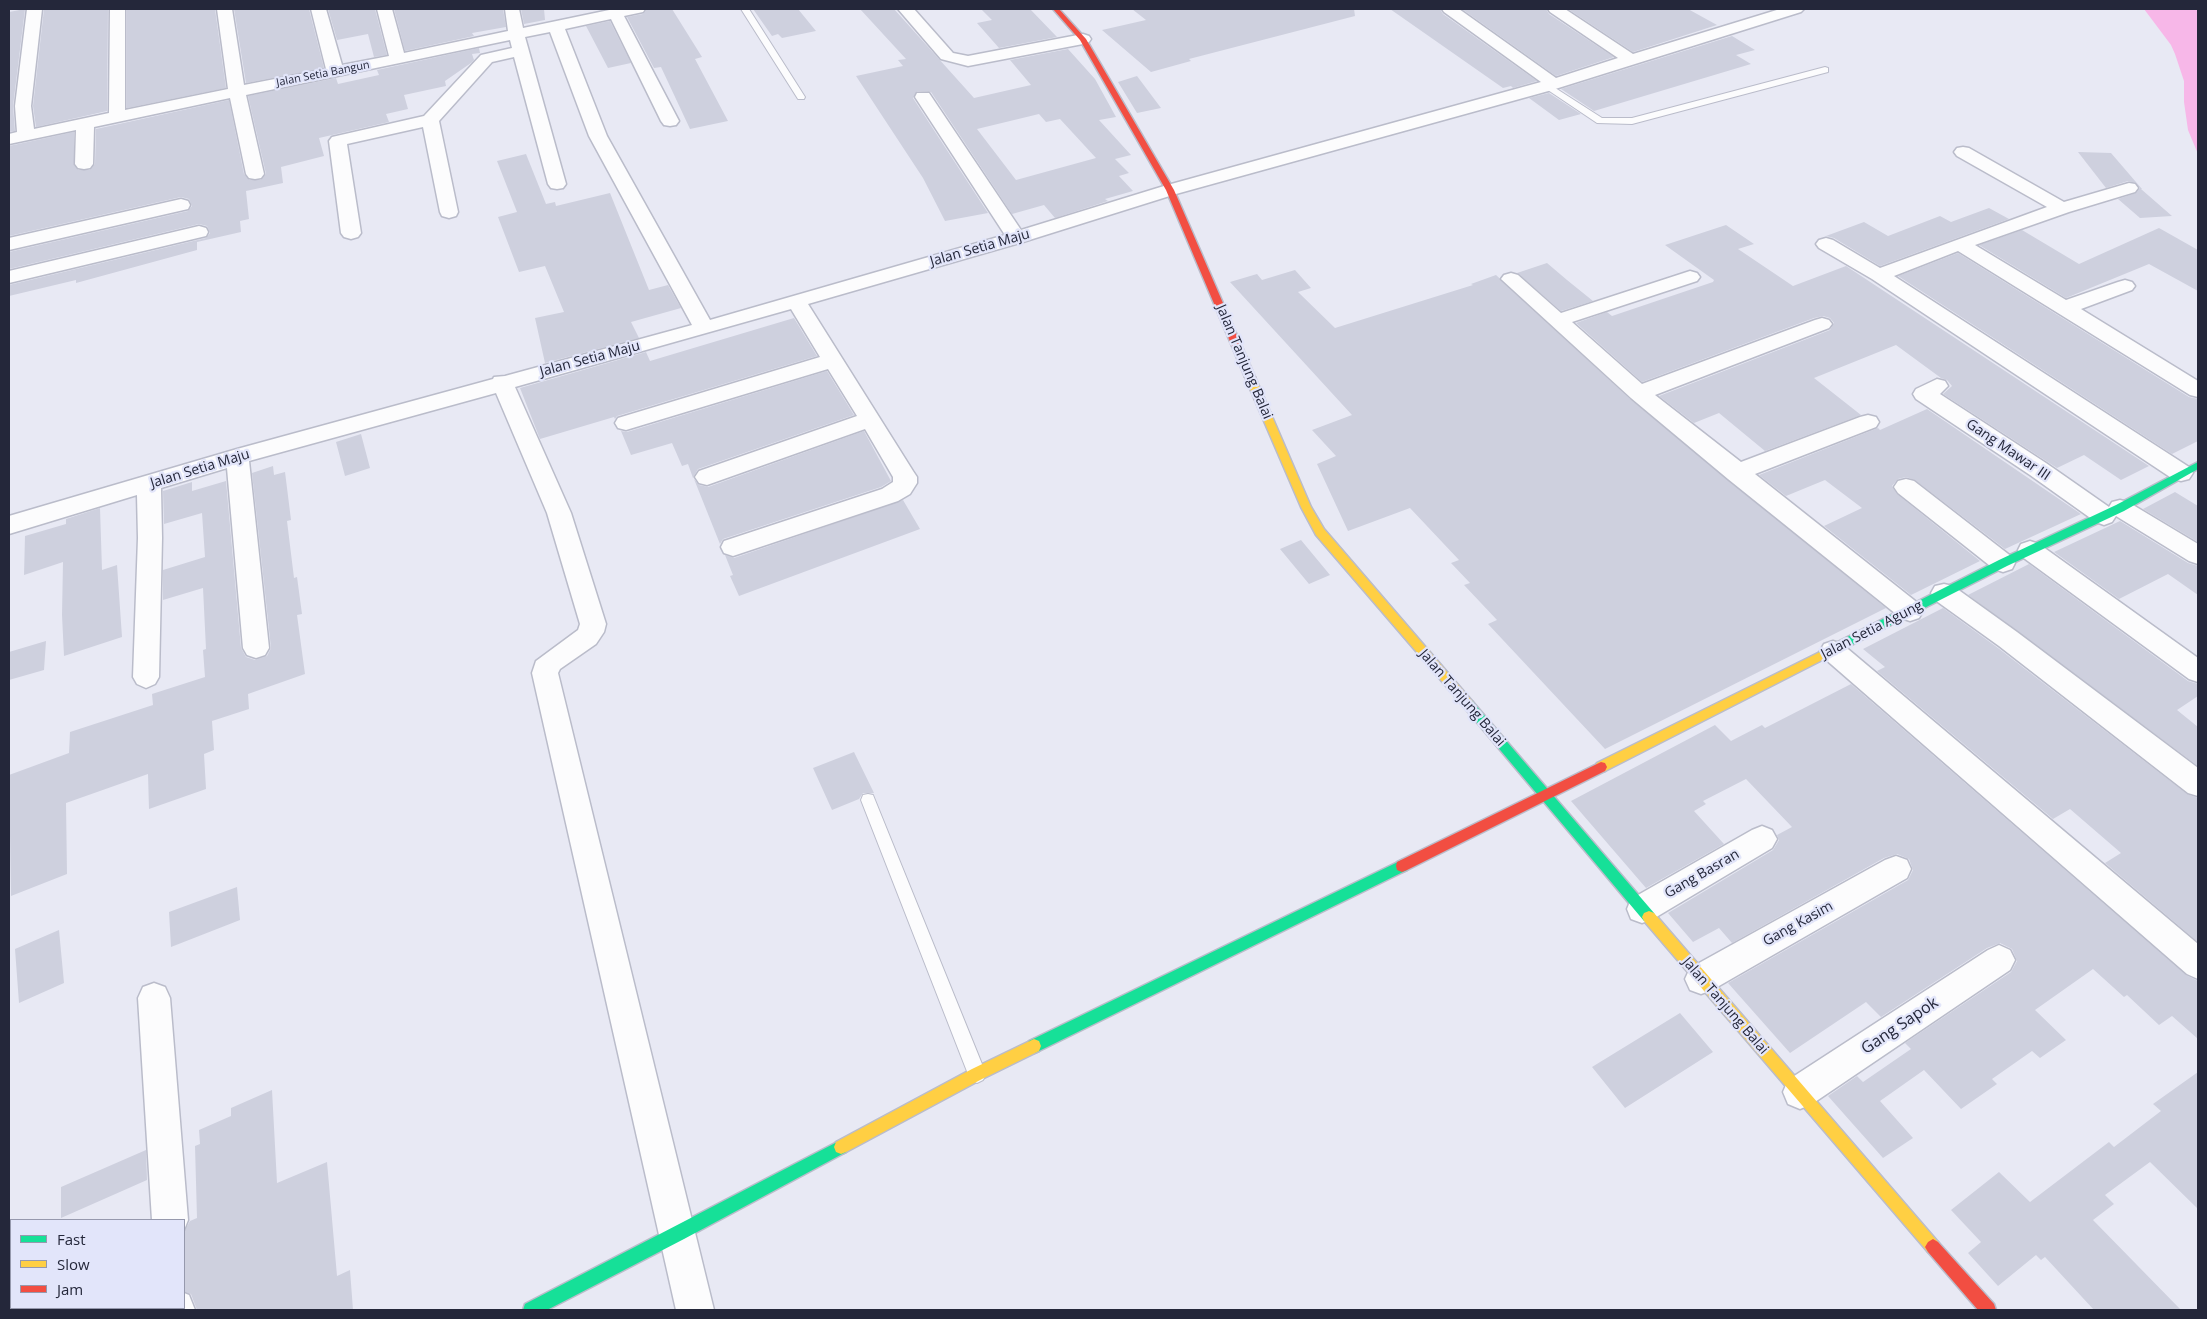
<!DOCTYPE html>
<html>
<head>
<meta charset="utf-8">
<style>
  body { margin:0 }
  #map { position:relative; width:2207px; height:1319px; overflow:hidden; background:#e8e9f4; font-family:"Open Sans",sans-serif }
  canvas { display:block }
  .frame { position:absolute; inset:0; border:10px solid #24273a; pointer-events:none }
  .legend { position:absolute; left:10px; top:1219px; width:175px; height:90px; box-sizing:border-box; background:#e2e5fa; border:1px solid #9699ad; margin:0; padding:6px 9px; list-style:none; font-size:15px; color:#24273a }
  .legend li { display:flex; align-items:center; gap:10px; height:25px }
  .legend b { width:25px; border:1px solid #9699ad }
</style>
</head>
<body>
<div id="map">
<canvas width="2207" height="1319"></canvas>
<div class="frame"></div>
<ul class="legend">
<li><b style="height:6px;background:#16e098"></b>Fast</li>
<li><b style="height:6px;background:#ffcf43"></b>Slow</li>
<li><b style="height:6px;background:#f24e42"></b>Jam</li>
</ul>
</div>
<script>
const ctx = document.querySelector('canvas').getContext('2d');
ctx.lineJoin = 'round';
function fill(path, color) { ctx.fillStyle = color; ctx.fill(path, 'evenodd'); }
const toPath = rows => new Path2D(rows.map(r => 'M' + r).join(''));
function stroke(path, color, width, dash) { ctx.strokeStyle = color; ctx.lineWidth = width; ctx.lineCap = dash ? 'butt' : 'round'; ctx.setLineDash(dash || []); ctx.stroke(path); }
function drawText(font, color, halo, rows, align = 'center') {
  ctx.font = font + ' "Open Sans",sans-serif'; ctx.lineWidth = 4.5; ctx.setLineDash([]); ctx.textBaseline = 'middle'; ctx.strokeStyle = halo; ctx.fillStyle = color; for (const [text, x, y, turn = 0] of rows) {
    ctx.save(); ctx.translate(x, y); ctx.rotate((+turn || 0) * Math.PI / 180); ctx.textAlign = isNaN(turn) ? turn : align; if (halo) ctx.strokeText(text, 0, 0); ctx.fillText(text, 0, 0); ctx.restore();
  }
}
fill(toPath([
  [2144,9,2198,9,2198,154,2188,130,2184,102,2184,81,2175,54,2171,45]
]), '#f7b7e8');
fill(toPath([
  [25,9,13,106,15,131,9,132,9,12],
  [44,9,108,9,107,111,36,127,33,106],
  [127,9,215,9,226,88,127,108],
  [234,9,309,9,324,68,246,83],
  [328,9,375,9,387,55,374,57,368,34,337,40],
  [394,9,503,9,506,27,472,33,474,36,405,51],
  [521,9,544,9,545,20,524,24],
  [647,9,672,9,702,57,695,59,728,121,690,129,661,67,654,68,627,17,643,14],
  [753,9,798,9,816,31,782,38,778,34,772,36],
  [860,9,894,9,974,98,1031,85,1010,60,1068,49,1095,79,1116,117,1099,120,1131,155,1115,159,1129,173,1119,176,1133,191,1105,199,1108,201,1055,218,1044,205,1012,214,931,92,917,91,913,98,988,213,945,221,923,178,856,76,903,66,898,60,906,59],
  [1039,114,1046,122,1060,119,1096,158,1016,180,977,129],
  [981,9,1030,9,1057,37,999,48,977,23,992,20],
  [1132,9,1354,9,1355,16,1189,59,1191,61,1151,72,1102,30,1146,20],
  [1390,9,1440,9,1443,14,1537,81,1513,88,1511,86,1503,88],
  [1462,9,1546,9,1549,14,1614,57,1556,76],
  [1568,9,1688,9,1717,25,1633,52],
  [610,21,631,63,608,68,586,26],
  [1732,36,1755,50,1736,55,1751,64,1594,111,1561,89],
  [479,48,480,53,472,54,474,60,471,63,445,81,446,86,404,95,408,109,386,114,389,122,319,138,324,156,281,167,283,183,246,191,249,219,240,221,241,232,197,242,197,250,76,283,76,280,9,296,9,285,206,238,210,233,207,226,199,224,9,269,9,252,188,211,192,206,189,199,181,197,9,236,9,146,74,132,74,165,78,170,90,170,95,164,96,129,229,100,244,174,249,180,261,180,266,174,248,96,336,78,338,84,379,75,377,70],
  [1137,76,1161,108,1137,113,1118,82],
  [1549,93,1581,114,1559,120,1529,98],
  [2078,152,2111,153,2142,189,2141,189,2172,216,2140,218,2118,199,2136,193,2140,188,2136,183,2128,181,2106,188],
  [526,154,546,204,555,202,556,206,610,193,649,290,668,285,681,308,631,322,639,338,545,363,535,318,564,312,545,266,519,272,498,217,517,212,497,161],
  [1989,208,2009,219,1880,266,1834,238,1826,236,1864,222,1888,236,1940,216,1951,222],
  [1726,225,1754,244,1738,249,1793,286,1846,266,2149,466,2121,480,2084,455,2057,468,1943,394,1952,386,1947,380,1941,378,1896,345,1814,378,1861,415,1765,451,1719,413,1694,423,1659,396,1830,330,1834,323,1830,318,1823,316,1814,318,1642,382,1576,323,1607,312,1612,316,1713,282,1714,280,1665,245],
  [2159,228,2198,250,2198,291,2149,264,2066,298,1979,245,2022,230,2079,264],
  [1958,253,2189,397,2198,399,2198,441,2172,454,1898,276],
  [1547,263,1567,280,1593,301,1561,311,1517,273],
  [1295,270,1311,288,1298,292,1335,328,1473,285,1471,284,1496,275,1630,399,1886,608,1605,749,1488,624,1497,620,1464,585,1470,583,1451,563,1459,560,1410,508,1348,531,1317,464,1336,456,1312,430,1352,415,1230,282,1257,274,1262,280],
  [794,318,817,356,617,416,615,419,614,417,540,439,520,388,646,352,650,361],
  [827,371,854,415,698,469,693,478,688,464,682,466,672,443,631,455,621,431,627,432],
  [1927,409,2081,514,2005,549,1915,480,1906,477,1898,479,1892,486,1897,494,1980,561,1911,595,1824,526,1862,508,1825,480,1786,496,1759,475,1878,428,1880,430],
  [864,431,891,481,881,487,723,539,720,544,694,479,699,485,708,487],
  [361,434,370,468,345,476,336,442],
  [273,466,274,475,285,472,291,520,287,521,294,578,297,577,302,614,297,615,305,674,248,694,249,709,212,721,214,750,204,754,206,789,149,809,148,774,66,803,67,874,11,896,9,775,69,753,70,732,153,705,152,694,205,677,203,650,206,649,203,588,163,600,163,570,205,557,202,513,164,524,163,491,192,482,192,491,226,481,241,648,246,657,255,660,267,656,271,648,252,473],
  [2175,492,2198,506,2198,542,2143,509],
  [903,500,920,529,739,596,730,576,733,575,725,555,734,558],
  [100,508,102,570,117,565,122,637,64,656,62,615,63,562,24,575,25,536,66,524,66,519],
  [2120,521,2188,563,2198,566,2198,595,2168,574,2119,599,2054,552],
  [1301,540,1330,575,1309,584,1280,549],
  [2029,564,2188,681,2198,684,2198,696,2177,710,2198,727,2198,766,1968,595],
  [1943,608,1998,648,2187,794,2198,798,2198,942,2105,863,2121,853,2070,809,2053,819,1877,671,1885,667,1863,649],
  [46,641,44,670,9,680,9,652],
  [1851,684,2186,975,2198,981,2198,1039,2172,1016,2159,1025,2127,995,2124,997,2093,969,2035,1010,2066,1040,2040,1058,2032,1051,1992,1079,1997,1084,1961,1109,1924,1070,1880,1101,1913,1138,1883,1158,1828,1096,1857,1076,1863,1082,1911,1049,1905,1043,2011,972,2017,961,2012,949,2000,943,1987,948,1881,1017,1866,1002,1790,1053,1728,983,1908,880,1913,870,1909,859,1897,854,1884,858,1732,943,1719,928,1693,942,1668,913,1773,850,1779,840,1777,835,1792,827,1746,779,1703,801,1706,804,1694,811,1724,844,1646,888,1571,801,1715,725,1731,741,1762,725,1765,728],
  [854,752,874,793,863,793,859,799,832,810,813,768],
  [237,887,240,920,171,947,169,912],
  [59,930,64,983,19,1003,15,949],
  [1680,1013,1713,1052,1625,1108,1592,1067],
  [2198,1072,2198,1209,2150,1162,2105,1195,2114,1204,2093,1220,2181,1310,2094,1310,2045,1257,2041,1260,2036,1255,1998,1286,1968,1253,1981,1242,1951,1210,1999,1172,2030,1202,2109,1142,2114,1147,2161,1111,2153,1104],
  [272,1090,277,1183,327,1162,337,1276,350,1270,353,1310,197,1310,191,1294,185,1292,184,1232,190,1221,197,1218,195,1146,200,1144,199,1130,231,1116,231,1108],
  [146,1150,147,1180,61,1218,61,1187]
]), '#ced0de');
const lane = toPath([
  [741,9,749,9,805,97,804,99,798,99,741,9],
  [1825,67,1828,68,1828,72,1632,124,1597,123,1542,86,1549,84,1602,118,1632,118,1825,67],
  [868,794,873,795,875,800,986,1074,983,1080,977,1083,971,1080,968,1074,861,800,863,795,868,794]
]);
const street = toPath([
  [27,9,42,9,31,106,34,129,109,113,110,9,125,9,125,110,228,89,217,9,232,9,244,85,326,69,311,9,326,9,342,65,389,56,377,9,392,9,404,53,508,31,505,9,519,9,523,28,614,9,645,9,643,12,624,16,679,121,676,125,670,126,664,125,661,121,611,19,565,29,607,136,710,320,1005,235,915,97,917,93,929,93,1021,230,1164,186,1541,82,1444,12,1442,9,1459,9,1556,78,1618,58,1550,12,1548,9,1565,9,1633,54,1780,9,1804,9,1801,12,1552,90,1176,194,1023,242,808,304,913,471,917,477,917,483,910,494,898,501,733,556,724,553,721,547,724,541,882,489,893,482,893,477,865,429,707,485,699,483,695,477,699,471,857,416,828,369,626,430,618,428,615,423,618,418,820,357,791,309,515,387,571,513,606,624,604,632,596,644,560,669,558,673,714,1310,676,1310,532,673,536,661,578,630,580,624,547,513,496,393,249,461,269,648,265,655,256,658,247,655,243,648,227,468,161,488,162,538,159,677,155,684,146,688,137,684,133,677,138,538,137,495,9,534,9,516,237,449,493,379,494,377,505,376,692,325,589,136,550,32,525,37,566,184,563,188,557,189,551,188,548,184,514,57,492,62,439,121,458,212,456,216,449,218,442,216,440,212,423,127,347,144,361,233,358,237,351,239,344,237,341,233,329,141,332,137,424,116,481,55,512,48,510,40,246,95,264,174,261,178,255,179,249,178,246,174,230,98,94,127,93,164,90,168,84,169,78,168,75,164,76,130,9,144,9,134,17,132,15,106,27,9],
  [898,9,914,9,953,53,968,56,1083,34,1089,36,1091,39,1089,42,1083,44,968,66,941,59,898,9],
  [1963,147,1969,148,2064,202,2129,183,2135,184,2138,188,2135,192,2069,212,1975,245,2066,300,2118,282,2125,280,2132,282,2135,286,2132,290,2081,309,2198,381,2198,397,2190,395,1958,251,1894,276,2189,467,2193,473,2189,479,2181,481,2173,479,1872,279,1819,248,1816,244,1819,240,1826,238,1833,240,1880,268,2047,207,1957,156,1954,152,1957,148,1963,147],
  [181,199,188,201,190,205,188,209,9,250,9,238,181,199],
  [199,226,206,228,208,232,206,236,9,283,9,271,199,226],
  [1690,271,1697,273,1700,277,1697,281,1572,322,1642,384,1815,320,1822,318,1829,320,1832,324,1829,328,1655,395,1741,462,1860,417,1868,415,1876,417,1879,422,1876,427,1755,474,1919,604,1923,611,1919,618,1910,621,1901,618,1728,479,1631,398,1501,279,1504,275,1511,273,1518,275,1561,313,1690,271],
  [1937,379,1945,381,1948,386,1940,394,2046,463,2109,507,2112,502,2120,500,2128,502,2198,544,2198,564,2189,561,2116,516,2112,522,2104,525,2096,522,2030,475,1916,399,1913,394,1916,389,1937,379],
  [1906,479,1914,481,2012,557,2015,563,2012,569,2003,572,1994,569,1898,493,1894,487,1898,481,1906,479],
  [2030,541,2039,544,2198,658,2198,682,2189,679,2021,556,2018,550,2021,544,2030,541],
  [1944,584,1953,586,2017,632,2198,768,2198,796,2188,793,1999,646,1935,600,1931,593,1935,586,1944,584],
  [1833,641,1842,644,2198,944,2198,979,2187,974,1824,658,1820,651,1824,644,1833,641],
  [1762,826,1772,830,1777,839,1772,848,1653,919,1642,923,1631,919,1627,909,1631,899,1752,830,1762,826],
  [1896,856,1907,860,1911,869,1907,878,1712,990,1701,994,1690,990,1685,979,1690,968,1885,860,1896,856],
  [1999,945,2010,950,2015,960,2010,970,1812,1104,1800,1109,1788,1104,1783,1092,1788,1080,1988,950,1999,945],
  [154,983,165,987,170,998,188,1220,184,1230,184,1220,152,1220,138,998,143,987,154,983],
  [184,1293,189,1295,195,1310,157,1310,157,1308,184,1308,184,1293]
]);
const fast = toPath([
  [2198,462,2198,469,2124,511,2007,566,1828,657,1824,658,1820,657,1818,654,1820,651,1999,560,2116,505,2198,462],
  [1468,699,1472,701,1654,913,1656,917,1654,921,1649,923,1644,921,1464,707,1462,704,1464,701,1468,699],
  [1402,860,1407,862,1408,866,1407,870,1039,1051,1034,1053,1029,1051,1027,1046,1029,1041,1402,860],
  [841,1140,846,1142,848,1147,846,1152,684,1239,547,1310,523,1310,525,1304,841,1140]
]);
const slow = toPath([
  [1250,374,1255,377,1311,507,1324,529,1472,701,1474,704,1472,707,1464,707,1316,535,1301,507,1245,377,1250,374],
  [1824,650,1828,651,1830,654,1828,657,1605,771,1601,772,1597,771,1595,767,1597,763,1824,650],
  [1649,911,1654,913,1938,1242,1941,1247,1938,1252,1933,1255,1928,1252,1644,921,1642,917,1644,913,1649,911],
  [1034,1039,1039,1041,1041,1046,1039,1051,982,1079,846,1152,841,1154,836,1152,834,1147,836,1142,972,1069,1034,1039]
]);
const jam = toPath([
  [1053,9,1059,9,1086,39,1174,190,1255,377,1253,379,1250,380,1245,377,1166,190,1080,40,1053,9],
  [1601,762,1605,763,1607,767,1605,771,1407,870,1402,872,1397,870,1396,866,1397,862,1601,762],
  [1933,1239,1938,1242,1994,1304,1996,1310,1978,1310,1928,1252,1925,1247,1928,1242,1933,1239]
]);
stroke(lane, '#babcca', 2);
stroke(street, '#babcca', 3);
stroke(fast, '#babcca', 3);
stroke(slow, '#babcca', 3);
stroke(jam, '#babcca', 3);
fill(lane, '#fcfcfd');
fill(street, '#fcfcfd');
fill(fast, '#16e098');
fill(slow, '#ffcf43');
fill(jam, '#f24e42');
drawText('11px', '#24273a', '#e2e5fa', [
  ["Jalan Setia Bangun",323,74,-11]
]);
drawText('14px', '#24273a', '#e2e5fa', [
  ["Jalan Setia Maju",980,248,-16],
  ["Jalan Setia Maju",590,359,-15],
  ["Jalan Tanjung Balai",1244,362,67],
  ["Gang Mawar III",2008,450,34],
  ["Jalan Setia Maju",200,469,-17],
  ["Jalan Setia Agung",1872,630,-27],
  ["Jalan Tanjung Balai",1462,698,49],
  ["Gang Basran",1702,874,-30],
  ["Gang Kasim",1798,924,-29],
  ["Jalan Tanjung Balai",1725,1006,49]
]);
drawText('16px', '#24273a', '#e2e5fa', [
  ["Gang Sapok",1900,1026,-34]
]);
</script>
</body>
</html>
